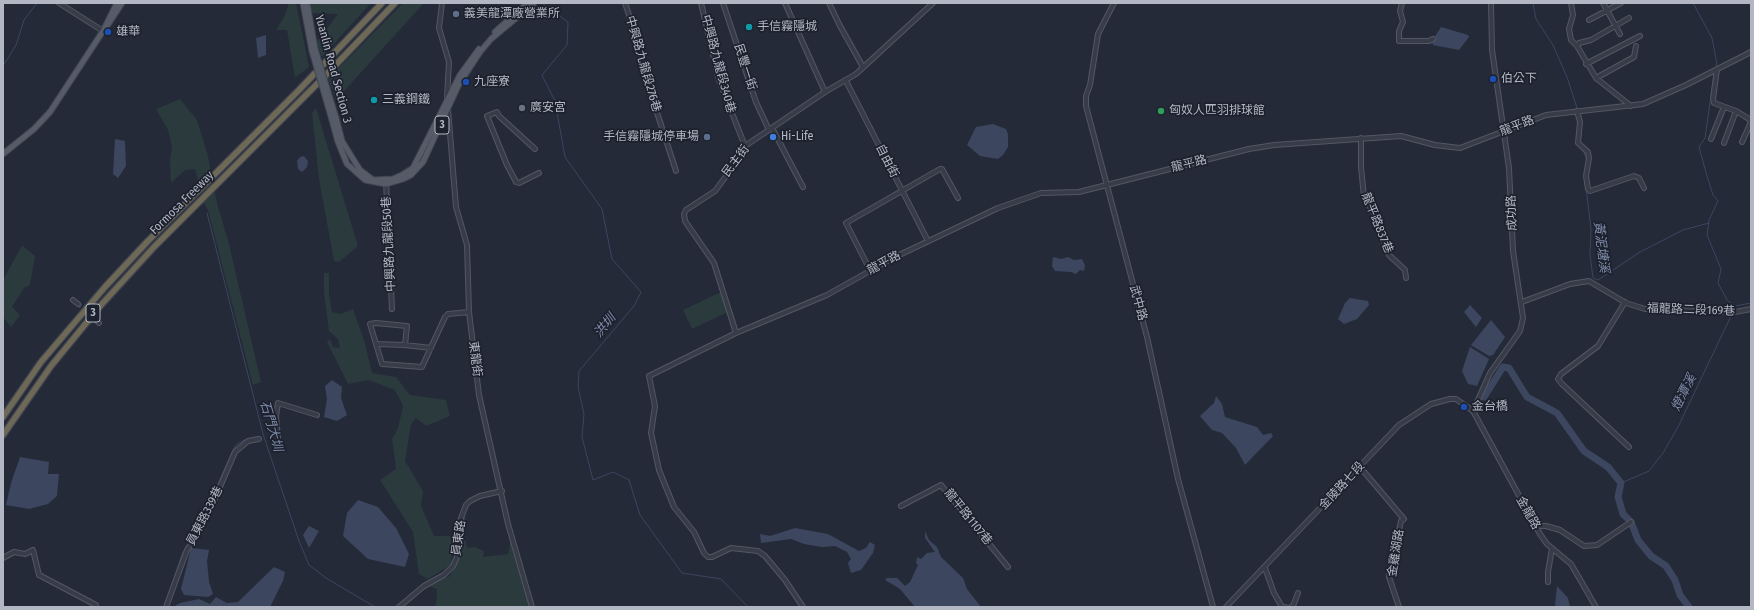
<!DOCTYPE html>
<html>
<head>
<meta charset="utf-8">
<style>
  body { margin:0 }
  #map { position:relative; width:1754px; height:610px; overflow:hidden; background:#242a38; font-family:"Fira Sans Condensed",sans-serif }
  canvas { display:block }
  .frame { position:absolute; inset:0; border:4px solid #b3b7c4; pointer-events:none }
</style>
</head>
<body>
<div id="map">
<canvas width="1754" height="610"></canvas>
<div class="frame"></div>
</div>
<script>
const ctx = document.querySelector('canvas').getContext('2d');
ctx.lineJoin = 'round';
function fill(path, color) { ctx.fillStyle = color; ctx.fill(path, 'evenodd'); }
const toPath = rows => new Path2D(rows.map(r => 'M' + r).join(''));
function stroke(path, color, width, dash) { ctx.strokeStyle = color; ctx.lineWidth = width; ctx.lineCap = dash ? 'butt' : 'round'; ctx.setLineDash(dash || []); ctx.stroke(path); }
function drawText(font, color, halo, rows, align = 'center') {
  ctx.font = font + ' "Fira Sans Condensed","Noto Sans TC",sans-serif'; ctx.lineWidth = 3.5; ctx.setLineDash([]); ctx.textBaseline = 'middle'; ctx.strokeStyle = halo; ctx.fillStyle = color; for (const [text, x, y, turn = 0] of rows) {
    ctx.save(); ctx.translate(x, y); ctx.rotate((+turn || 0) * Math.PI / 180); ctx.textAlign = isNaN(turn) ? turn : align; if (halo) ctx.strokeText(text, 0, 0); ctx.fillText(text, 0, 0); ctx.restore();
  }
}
fill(toPath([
  [289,3,296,3,309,67,295,78,287,30,276,30,284,17],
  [307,3,371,3,322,57,316,43,338,14,309,13],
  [403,3,424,3,336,100,328,79],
  [180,99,197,120,208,156,217,203,229,244,261,382,253,385,208,210,204,203,195,169,185,170,171,183,170,160,172,147,168,130,156,109],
  [316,108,358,246,339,262,334,261,319,179,312,113],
  [22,245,35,256,30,285,24,288,12,307,20,315,11,327,3,317,3,280],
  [324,273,329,273,329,295,332,312,340,314,353,309,364,340,372,373,396,377,410,395,446,400,450,416,426,426,416,418,411,424,405,461,423,491,421,506,434,536,451,536,453,547,451,565,428,579,419,574,413,532,380,480,396,469,392,439,398,428,403,406,395,390,368,380,348,384,327,342,330,339,333,347,340,348,338,339,329,331,324,292],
  [721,292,728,312,692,329,683,310],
  [464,515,466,519,465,537,467,548,475,547,484,551,483,557,508,554,511,539,530,607,434,607,436,605,437,589,429,586,450,576,460,555,460,531]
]), '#2a3a3d');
fill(toPath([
  [1441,27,1468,35,1469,37,1459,50,1433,45,1432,41],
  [266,35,266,55,258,58,256,38],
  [993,124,1006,129,1008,134,1008,147,1003,155,998,159,980,156,967,145,976,127],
  [115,139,125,141,126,166,118,178,113,174],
  [304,156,308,161,307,167,302,172,298,169,297,161,300,157],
  [1053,257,1061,259,1068,257,1074,260,1082,259,1085,265,1084,271,1080,270,1076,274,1071,272,1055,271,1052,266],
  [1350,298,1368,301,1369,305,1357,319,1344,324,1338,319,1345,303],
  [1470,305,1482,318,1476,327,1464,312],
  [1491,320,1505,337,1493,355,1489,356,1471,345],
  [1470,347,1489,359,1477,386,1468,384,1462,371],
  [332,380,342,387,341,398,347,415,337,421,324,417,327,399,325,386],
  [1216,396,1222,404,1225,417,1257,427,1263,435,1271,433,1273,436,1245,465,1236,448,1222,433,1212,430,1200,416,1214,403],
  [20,457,49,462,48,474,59,474,57,496,48,504,29,509,6,505,11,483],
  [358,500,378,507,396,528,409,554,405,567,368,559,343,536,347,513],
  [309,526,319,531,309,548,303,535],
  [795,528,828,534,859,551,866,548,870,542,875,545,873,553,861,570,851,573,848,563,851,559,847,552,835,546,822,547,804,544,791,539,761,543,760,534,770,536],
  [925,531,929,540,937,547,941,557,963,578,967,589,981,607,915,607,900,589,885,580,887,578,897,578,905,586,910,582,918,565,916,563,917,557,921,559,927,553,935,552,925,538],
  [191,548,209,550,207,561,209,582,213,594,208,597,184,595,181,589],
  [274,567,285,572,283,581,270,607,173,607,180,603,199,599,210,604,216,597,227,603,238,602],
  [1557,586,1568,598,1570,607,1556,607,1555,605]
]), '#3c465f');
stroke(toPath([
  [542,3,568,22,567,45,542,75,555,101,565,157,602,209,612,259,641,292,634,306,579,371,578,387,584,414,582,437,593,480,613,472,629,480,640,515,682,573,721,579,748,607],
  [1533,3,1536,19,1553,45,1567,77,1577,108],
  [1693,3,1712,38,1717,64,1716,67],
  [3,66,16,45,24,20,37,3],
  [1714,75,1705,138,1699,147,1707,176,1713,195,1718,201,1709,220,1707,235,1721,269,1718,283,1727,300,1735,306],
  [1580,114,1582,120],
  [1583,150,1587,160],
  [1586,187,1591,229,1590,255,1593,278,1598,280,1640,252,1683,230,1709,223],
  [207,213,263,434,299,541,309,565,326,578,375,607],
  [1733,311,1735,306,1751,303],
  [1621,483,1649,471,1663,453,1679,425,1732,314],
  [166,601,183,552,198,529,233,450,236,445,244,440,256,437]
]), '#3c465f', 1);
stroke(toPath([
  [1484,397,1503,367,1509,368,1527,397,1557,413,1584,451,1608,467,1621,483,1618,497,1623,514,1631,522,1638,540,1651,556,1666,566,1675,580,1680,595,1689,607]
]), '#3c465f', 7);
stroke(toPath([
  [78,304,93,317]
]), '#393f4d', 4, [4, 2]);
const minor = toPath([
  [59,3,103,31],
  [442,3,439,28,449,62,447,98],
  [625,3,639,45,650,91,676,171],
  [701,3,719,80,745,146],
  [723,3,756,102,769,130],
  [785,3,825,92],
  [829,3,839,24,863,67],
  [1114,3,1098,34,1090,85,1086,96,1086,106,1147,337,1178,479,1213,607],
  [1402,3,1400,11,1403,22,1399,31,1399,41,1429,41,1433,39],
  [1571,3,1573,15,1569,29,1571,40,1577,46,1596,78,1631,106],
  [1603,3,1620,34],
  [1589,20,1621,3],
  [1577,46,1579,43,1591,40,1629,18],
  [1586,64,1640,36],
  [1717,69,1713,99,1714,103,1736,111,1749,119,1751,122],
  [1596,78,1634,57,1636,46],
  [846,81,928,241],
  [448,109,456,207,467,245,469,312,479,395,508,524,532,607],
  [1577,111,1580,122,1578,143,1588,152,1589,158,1586,176,1588,189,1590,191,1634,176,1639,178,1644,188],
  [772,128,803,187],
  [1361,138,1361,167,1364,197,1375,215,1389,255,1405,270,1406,278],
  [1711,139,1724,107],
  [1742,142,1751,122],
  [1724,143,1736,111],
  [535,149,499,116,497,112,487,116,507,165,516,182,519,183,539,173],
  [386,182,392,309],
  [870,270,846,223,940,169,942,169,958,198],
  [73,300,78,304],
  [1522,302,1570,284,1589,281,1626,303,1645,309,1735,312,1751,309],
  [1625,302,1598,346,1561,374,1558,379,1562,384,1629,447],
  [95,319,99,323],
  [736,333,714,263,685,221,684,214,686,210,715,191,744,152,745,146,825,92,856,74,933,3],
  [377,344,405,345,431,348],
  [405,345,407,326,376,323,370,324,382,364,422,367,445,317,448,314,469,312],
  [1473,411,1490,373,1520,331,1523,318,1513,251,1509,168,1492,50,1491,3],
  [278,437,276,416,278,403,317,415],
  [1360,467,1404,519,1401,521,1389,577,1399,607],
  [901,506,941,485,1008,567],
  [1535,526,1546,526,1560,530,1584,546,1597,545,1631,522],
  [3,558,14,552,25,554,33,550,39,575,96,605],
  [1265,568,1274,593,1282,607,1285,607],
  [1548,582,1548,572,1552,548],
  [166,607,187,550,199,532,213,503,235,452,248,441,259,439],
  [399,607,424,586,444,575,453,566,457,557,458,526,466,505,470,501,480,496,502,491],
  [803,607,785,580,765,556,758,551,731,548,712,557,708,557,704,553,694,532,674,507,659,470,651,433,655,406,649,376,736,333,827,295,893,258,998,208,1041,193,1079,192,1249,149,1274,145,1401,136,1435,145,1460,148,1546,115,1643,104,1686,85,1751,52],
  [1226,607,1399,425,1431,404,1450,399,1456,399,1473,411,1540,534,1547,544,1571,564,1596,607],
  [1291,607,1293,606,1298,593]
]);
const major = toPath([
  [303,3,312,51],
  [307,3,315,49],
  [107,26,122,3],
  [495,32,528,3],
  [336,118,342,141,360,170,373,180,393,179,402,175,413,168,460,75,479,49],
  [332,120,338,142,347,164,365,180,386,184,403,179,411,175,423,162,459,84,480,52,491,39,534,3],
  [3,154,34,129,50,112,103,31,117,3]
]);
const highway = toPath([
  [3,417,41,362,105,287,147,242,299,90,382,3],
  [3,435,51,366,101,305,154,247,325,76,395,3]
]);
stroke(minor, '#535763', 6);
stroke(major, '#414551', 7);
stroke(highway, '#404450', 8);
stroke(minor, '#383c48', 4);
stroke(major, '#565b68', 5);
stroke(highway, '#6e6856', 5.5);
const majorBridge = toPath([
  [315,49,336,118],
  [312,51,332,120]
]);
stroke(majorBridge, '#414551', 7, []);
stroke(majorBridge, '#565b68', 5);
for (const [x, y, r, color] of [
  [456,14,4,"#5c6f8a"],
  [749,27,4,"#0f9aa8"],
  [108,32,4,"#1a4fb4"],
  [1493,79,4,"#1a4fb4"],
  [466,82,4,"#1a4fb4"],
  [374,100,4,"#0f9aa8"],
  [522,108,4,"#6b7280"],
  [1161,111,4,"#2e9e5b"],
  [707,137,4,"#5c6f8a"],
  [773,137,4,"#3f7fe0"],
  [1464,407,4,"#1a4fb4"]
]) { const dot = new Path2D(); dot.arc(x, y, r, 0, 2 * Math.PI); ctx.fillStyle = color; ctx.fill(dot); stroke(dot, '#1d212d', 1.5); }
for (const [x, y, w] of [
  [442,125,14],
  [93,313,14]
]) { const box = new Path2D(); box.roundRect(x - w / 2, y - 9, w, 18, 3); ctx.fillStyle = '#1d212d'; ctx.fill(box); stroke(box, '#b3b7c4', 1); }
drawText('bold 11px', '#b3b7c4', null, [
  ["3",442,125],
  ["3",93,313]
]);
drawText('12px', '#b3b7c4', '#1d212d', [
  ["義美龍潭廠營業所",464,14],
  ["手信霧隱城",757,27],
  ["雄華",116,32],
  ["伯公下",1501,79],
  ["九座寮",474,82],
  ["三義鋼鐵",382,100],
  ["廣安宮",530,108],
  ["匈奴人匹羽排球館",1169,111],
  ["手信霧隱城停車場",699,137,"right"],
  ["Hi-Life",781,137],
  ["金台橋",1472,407]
], 'left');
drawText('12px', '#b3b7c4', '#1d212d', [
  ["中興路九龍段276巷",643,64,74],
  ["中興路九龍段340巷",718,64,75],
  ["民豐一街",745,67,72],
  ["Yuanlin Road Section 3",333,69,75],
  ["龍平路",1517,126,-21],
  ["民主街",736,161,-53],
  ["自由街",887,161,63],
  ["龍平路",1189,164,-14],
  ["Formosa Freeway",182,203,-45],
  ["成功路",1512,213,-92],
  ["龍平路837巷",1377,223,68],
  ["中興路九龍段50巷",389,244,-93],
  ["龍平路",884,263,-28],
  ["武中路",1138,303,75],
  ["福龍路二段169巷",1691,310,2],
  ["東龍街",475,359,83],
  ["金陵路七段",1342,486,-47],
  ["金龍路",1528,513,61],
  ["員東路339巷",205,516,-63],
  ["龍平路1107巷",968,517,51],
  ["員東路",459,538,-82],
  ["金雞湖路",1396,553,-81]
]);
drawText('italic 13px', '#7e8baa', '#1d212d', [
  ["黃泥塘溪",1601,247,83],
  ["洪圳",605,326,-50],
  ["燈潭溪",1684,393,-63],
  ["石門大圳",271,426,74]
]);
</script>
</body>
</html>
